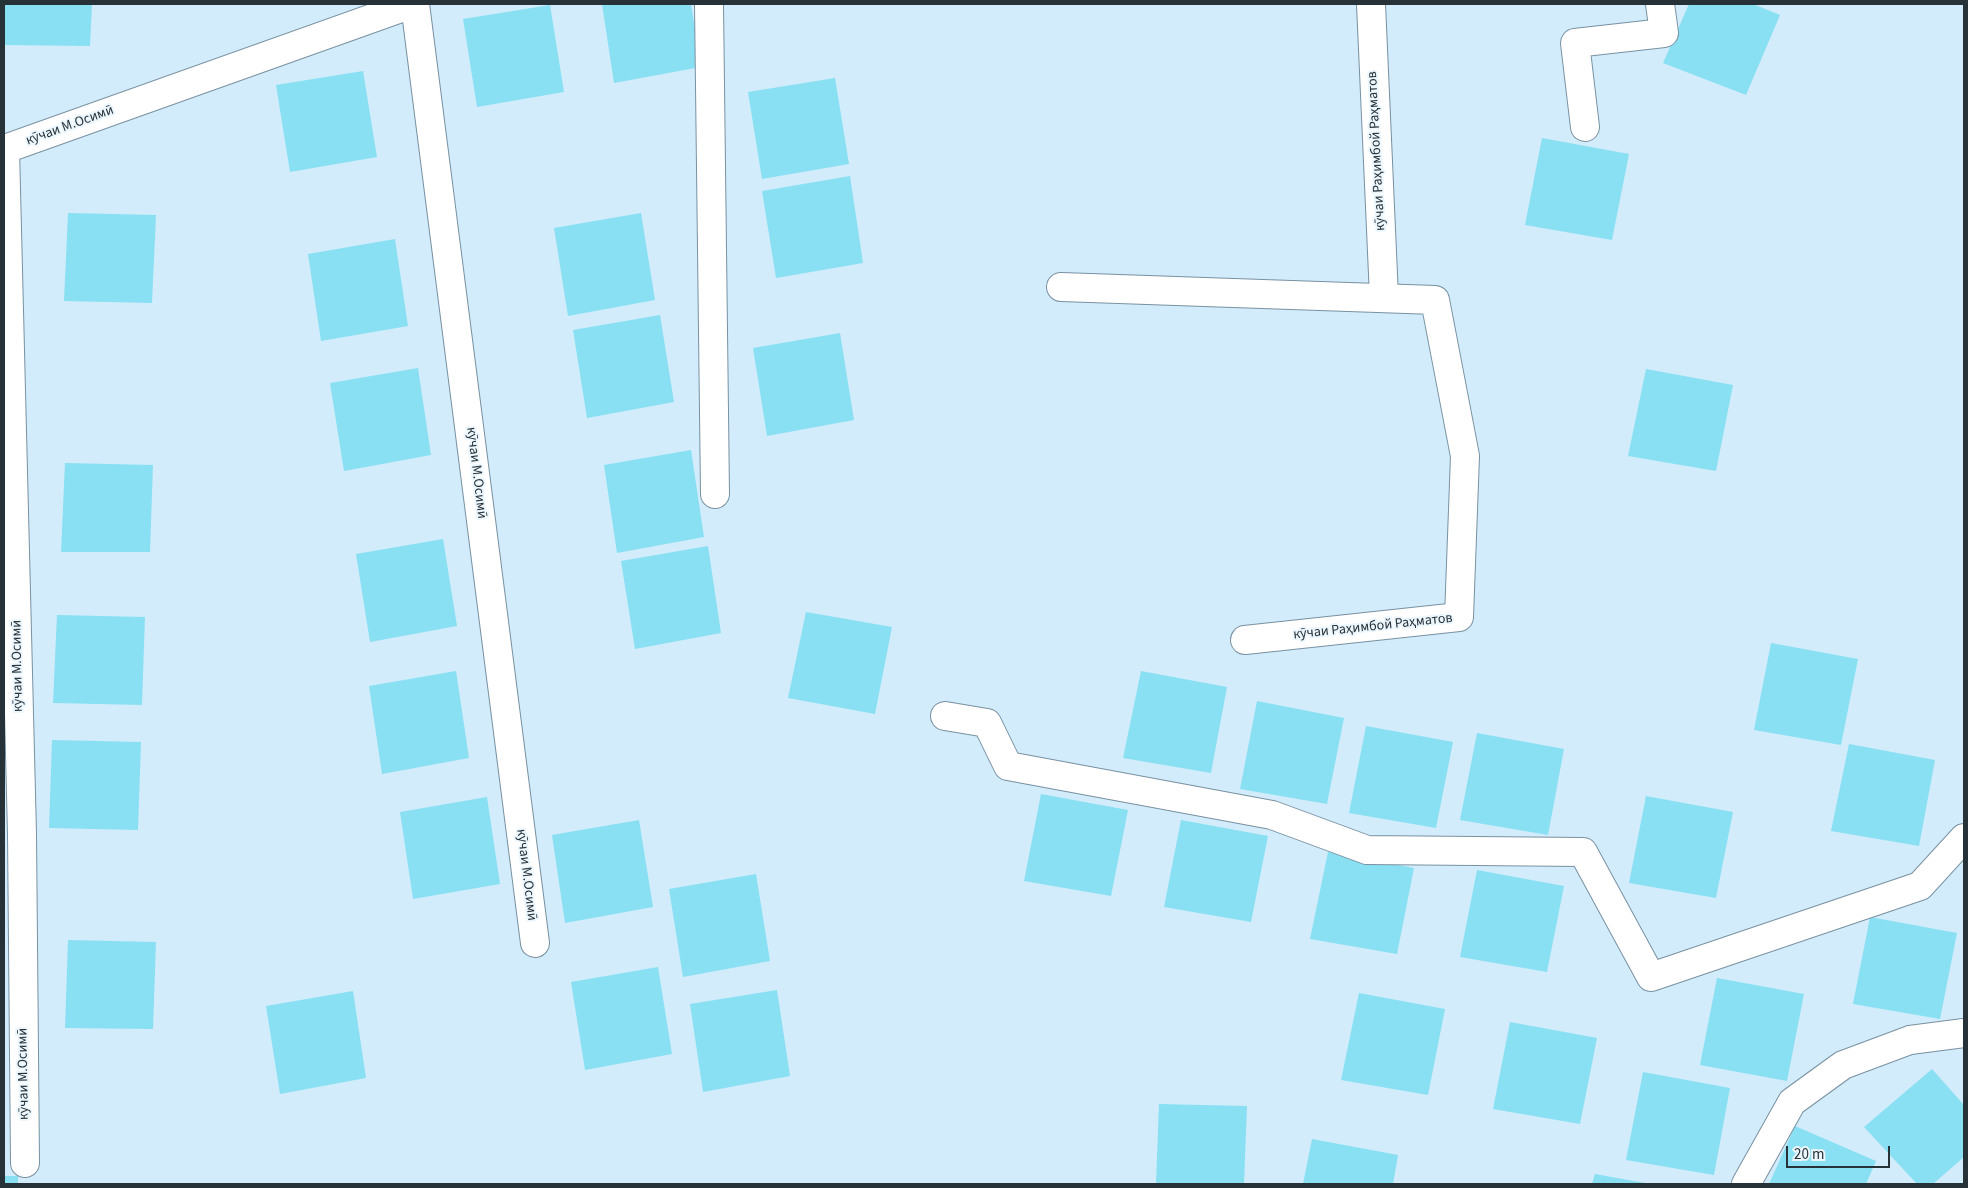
<!DOCTYPE html>
<html>
<head>
<meta charset="utf-8">
<style>
  body { margin:0 }
  #map { position:relative; width:1968px; height:1188px; overflow:hidden; background:#d2ecfc; font-family:"Source Sans 3",sans-serif }
  canvas { display:block }
  .frame { position:absolute; inset:0; border:5px solid #273138; pointer-events:none }
  .scale { position:absolute; left:1786px; top:1146px; width:104px; height:22px; box-sizing:border-box; border:2px solid #273138; border-top:0; padding-left:6px; font-size:15px; line-height:18px; white-space:nowrap; color:#273138; -webkit-text-stroke:4px #ecf6fd; paint-order:stroke }
</style>
</head>
<body>
<div id="map">
<canvas width="1968" height="1188"></canvas>
<div class="frame"></div>
<div class="scale">20 m</div>
</div>
<script>
const ctx = document.querySelector('canvas').getContext('2d');
ctx.lineJoin = 'round';
function fill(path, color) { ctx.fillStyle = color; ctx.fill(path, 'evenodd'); }
const toPath = rows => new Path2D(rows.map(r => 'M' + r).join(''));
function stroke(path, color, width, dash) { ctx.strokeStyle = color; ctx.lineWidth = width; ctx.lineCap = dash ? 'butt' : 'round'; ctx.setLineDash(dash || []); ctx.stroke(path); }
function drawText(font, color, halo, rows, align = 'center') {
  ctx.font = font + ' "Source Sans 3",sans-serif'; ctx.lineWidth = 4; ctx.setLineDash([]); ctx.textBaseline = 'middle'; ctx.strokeStyle = halo; ctx.fillStyle = color; for (const [text, x, y, turn = 0] of rows) {
    ctx.save(); ctx.translate(x, y); ctx.rotate((+turn || 0) * Math.PI / 180); ctx.textAlign = isNaN(turn) ? turn : align; if (halo) ctx.strokeText(text, 0, 0); ctx.fillText(text, 0, 0); ctx.restore();
  }
}
fill(toPath([
  [4,4,92,4,90,46,4,45],
  [602,4,691,4,701,67,614,83],
  [1689,4,1753,4,1780,15,1746,95,1663,63],
  [550,5,564,92,477,107,463,19],
  [363,71,377,157,290,172,276,85],
  [835,78,849,164,762,179,748,92],
  [1542,138,1629,154,1612,240,1525,225],
  [850,176,863,263,776,278,762,191],
  [68,213,156,215,152,303,64,301],
  [641,213,655,300,568,316,554,228],
  [395,239,408,326,321,341,308,254],
  [660,315,674,402,587,418,573,330],
  [840,333,854,420,767,436,753,348],
  [418,368,431,455,344,471,330,383],
  [1646,369,1733,385,1716,471,1628,456],
  [691,450,704,537,617,553,604,465],
  [65,463,153,465,150,552,61,552],
  [443,539,457,626,370,642,356,554],
  [708,546,721,633,635,649,621,561],
  [806,612,892,627,875,714,788,698],
  [57,615,145,617,142,705,53,703],
  [1771,643,1858,659,1841,745,1754,730],
  [456,671,469,758,382,774,369,686],
  [1141,671,1227,687,1211,773,1123,758],
  [1257,701,1344,718,1327,804,1240,789],
  [1366,726,1453,742,1436,828,1349,813],
  [1477,733,1564,749,1548,835,1460,820],
  [52,740,141,742,138,830,49,828],
  [1849,744,1935,760,1919,846,1831,831],
  [1041,794,1128,810,1111,896,1024,881],
  [1646,796,1733,812,1716,898,1629,883],
  [487,797,500,884,413,899,400,812],
  [639,820,653,907,565,923,552,835],
  [1181,820,1268,836,1251,922,1164,907],
  [1328,852,1414,868,1397,954,1310,939],
  [1477,870,1564,886,1547,972,1460,957],
  [756,874,770,961,683,977,669,889],
  [1870,917,1957,933,1940,1019,1853,1004],
  [68,940,156,942,153,1029,65,1028],
  [658,967,672,1054,585,1070,571,982],
  [1717,978,1804,994,1787,1081,1700,1065],
  [777,990,790,1076,703,1092,690,1004],
  [353,991,366,1078,280,1094,266,1006],
  [1359,993,1445,1009,1428,1095,1341,1080],
  [1510,1022,1597,1038,1580,1124,1493,1109],
  [1932,1069,1964,1105,1964,1157,1933,1184,1917,1184,1864,1127],
  [1643,1072,1730,1088,1714,1175,1626,1160],
  [1159,1104,1247,1106,1244,1184,1156,1184],
  [1795,1126,1876,1161,1866,1184,1769,1184],
  [1312,1139,1398,1155,1393,1184,1303,1184],
  [1595,1174,1645,1183,1645,1184,1592,1184],
  [4,1176,18,1176,18,1184,4,1184]
]), '#88e0f2');
const minor = toPath([
  [415,4,535,943],
  [709,4,715,494],
  [1371,4,1384,297],
  [1585,127,1575,43,1664,33,1660,4],
  [1061,287,1435,300,1465,456,1459,617,1245,640],
  [945,716,987,723,1008,766,1272,815,1367,850,1583,852,1651,977,1920,886,1964,838],
  [25,1163,22,834,5,149,412,4],
  [1746,1184,1792,1102,1843,1065,1910,1040,1964,1033]
]);
stroke(minor, '#7991a1', 30);
stroke(minor, '#fff', 28);
drawText('14px', '#273138', '#ecf6fd', [
  ["кӯчаи М.Осимӣ",70,126,-20],
  ["кӯчаи Раҳимбой Раҳматов",1377,151,-93],
  ["кӯчаи М.Осимӣ",476,473,83],
  ["кӯчаи Раҳимбой Раҳматов",1373,627,-6],
  ["кӯчаи М.Осимӣ",18,666,-91],
  ["кӯчаи М.Осимӣ",526,875,83],
  ["кӯчаи М.Осимӣ",24,1074,-91]
]);
</script>
</body>
</html>
